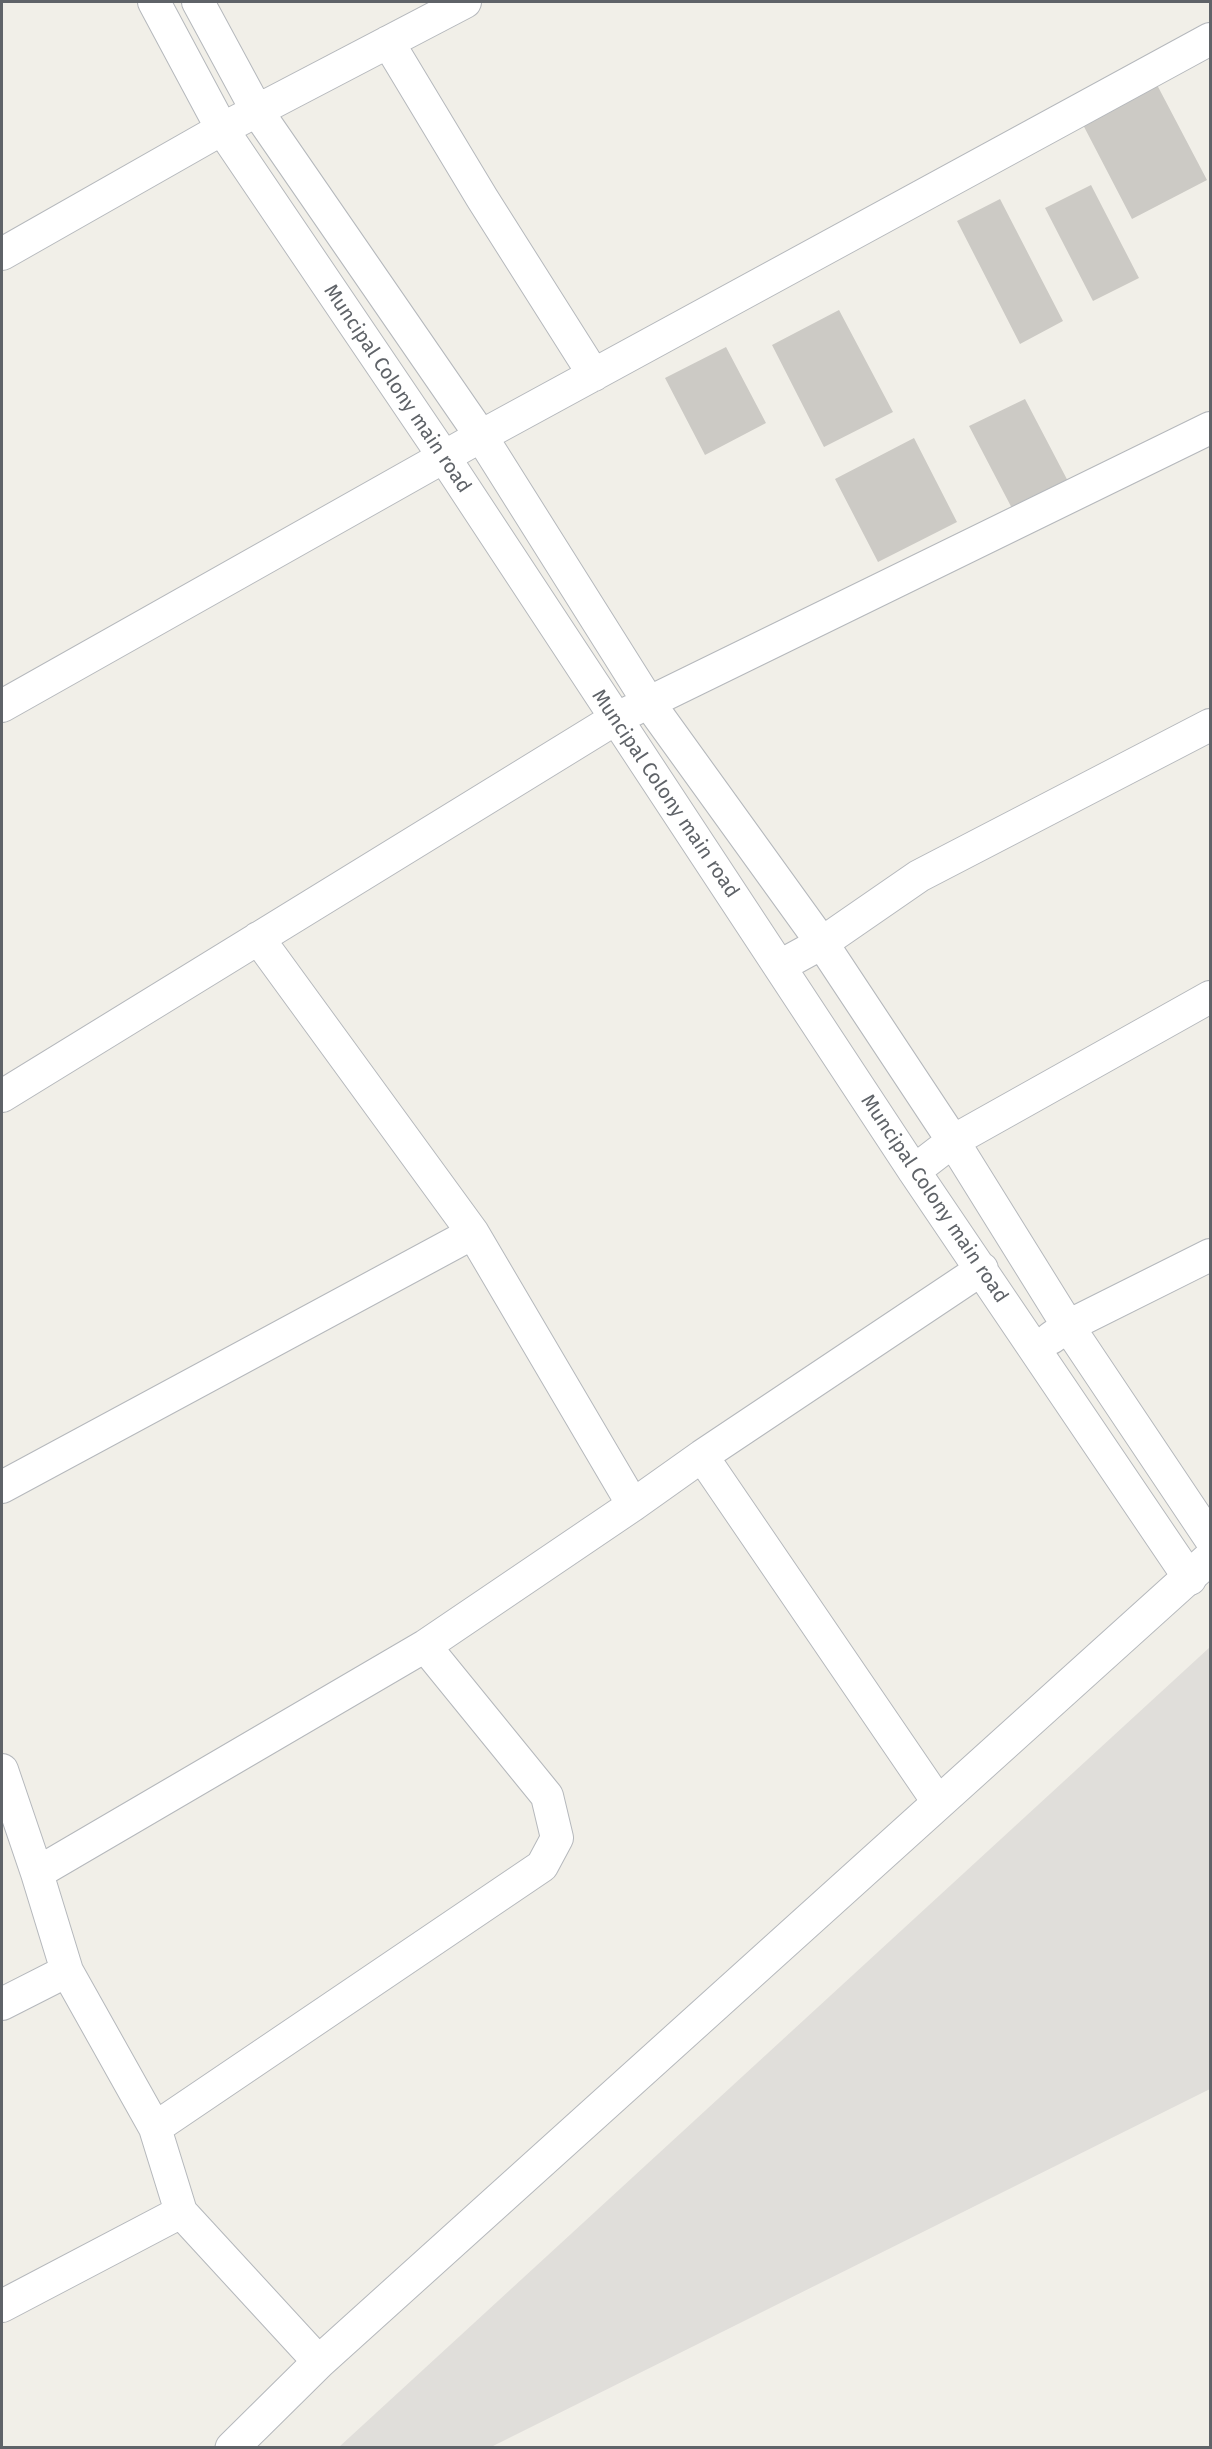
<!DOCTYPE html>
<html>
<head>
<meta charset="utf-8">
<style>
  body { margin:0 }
  #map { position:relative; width:1212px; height:2449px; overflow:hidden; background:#f1efe8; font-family:"Fira Sans",sans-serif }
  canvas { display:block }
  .frame { position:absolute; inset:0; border:3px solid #5f6368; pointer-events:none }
</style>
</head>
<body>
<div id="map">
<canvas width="1212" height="2449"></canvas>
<div class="frame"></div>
</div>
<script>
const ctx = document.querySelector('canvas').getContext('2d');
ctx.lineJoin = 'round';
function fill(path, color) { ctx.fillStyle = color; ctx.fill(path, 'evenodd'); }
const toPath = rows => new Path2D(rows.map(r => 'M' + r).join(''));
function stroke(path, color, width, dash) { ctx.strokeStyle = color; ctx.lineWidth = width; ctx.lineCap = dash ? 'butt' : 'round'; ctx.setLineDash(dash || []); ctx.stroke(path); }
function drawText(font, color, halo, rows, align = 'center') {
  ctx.font = font + ' "Fira Sans",sans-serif'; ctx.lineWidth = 6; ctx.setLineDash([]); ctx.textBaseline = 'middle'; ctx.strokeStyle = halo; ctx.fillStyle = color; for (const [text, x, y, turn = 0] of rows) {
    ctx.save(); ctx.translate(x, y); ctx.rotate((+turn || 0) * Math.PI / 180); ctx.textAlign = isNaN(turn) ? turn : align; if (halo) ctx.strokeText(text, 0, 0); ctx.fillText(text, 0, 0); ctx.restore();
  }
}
fill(toPath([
  [1210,1647,1210,2089,491,2447,339,2447]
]), '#e0deda');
fill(toPath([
  [1155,81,1207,180,1132,219,1080,119],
  [1091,185,1139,278,1093,301,1045,208],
  [1000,199,1063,321,1020,344,957,221],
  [839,310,893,412,824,447,772,345],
  [726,347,766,423,705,455,665,378],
  [1025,399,1071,487,1016,516,969,426],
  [914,438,957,522,878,562,835,479]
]), '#cccac5');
const minor = toPath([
  [154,2,222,129,444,457,914,1171,1190,1579],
  [198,2,257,111,481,436,649,703,822,943,953,1141,1068,1326,1210,1538],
  [388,42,482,198,594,375],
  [2,254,222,129,465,2],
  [2,706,481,436,1210,39],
  [780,966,822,943,919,876,1210,725],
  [2,1096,615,719,1210,428],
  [914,1171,953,1141,1210,997],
  [473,1233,633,1505],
  [1051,1338,1068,1326,1210,1255],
  [702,1456,938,1802],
  [2,1487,473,1233,258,938],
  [2,1770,37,1873,67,1971,155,2128,181,2212],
  [37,1873,425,1646,633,1505,702,1456,982,1269],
  [2,2004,67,1971],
  [155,2128,542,1866,557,1838,547,1796,425,1646],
  [2,2306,181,2212,319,2362]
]);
const tertiary = toPath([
  [232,2448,319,2362,1210,1558]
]);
stroke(minor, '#b5b8bc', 34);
stroke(tertiary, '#b5b8bc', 35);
stroke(minor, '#fff', 32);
stroke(tertiary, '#fff', 33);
drawText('20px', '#5f6368', '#fff', [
  ["Muncipal Colony main road",397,389,56],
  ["Muncipal Colony main road",665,794,56],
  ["Muncipal Colony main road",934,1199,56]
]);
</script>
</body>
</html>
